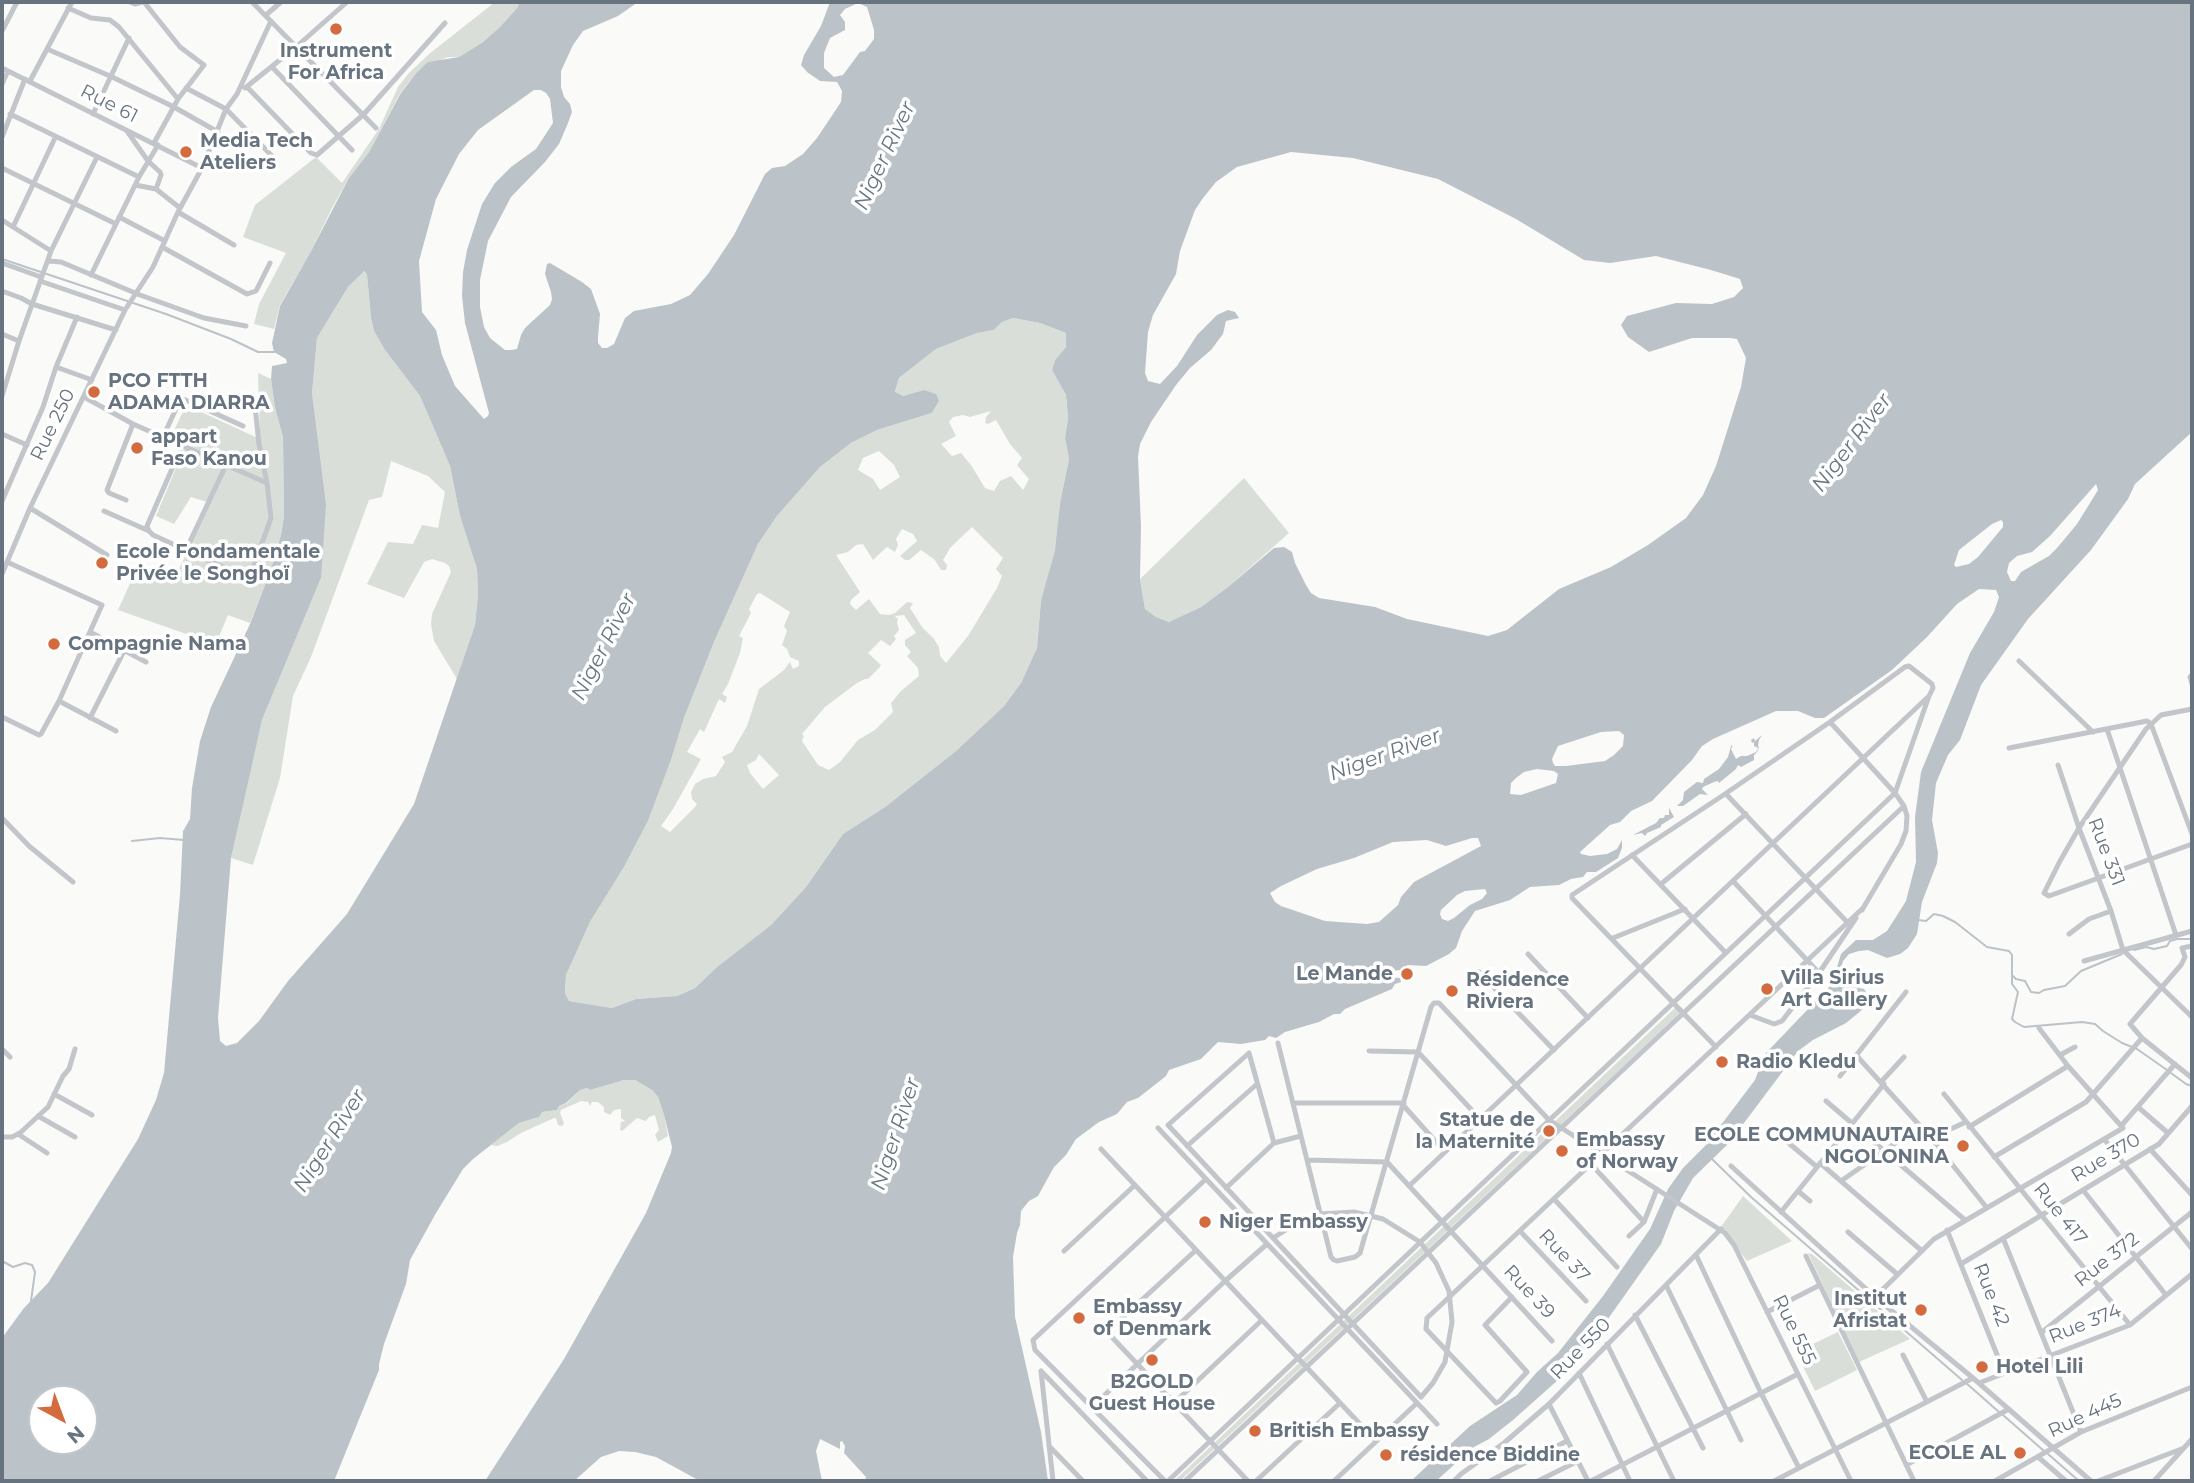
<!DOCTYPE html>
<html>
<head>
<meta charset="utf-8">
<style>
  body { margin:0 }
  #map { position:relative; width:2194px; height:1483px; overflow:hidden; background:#fafaf8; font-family:Montserrat,sans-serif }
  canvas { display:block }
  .frame { position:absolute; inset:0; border:4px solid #677480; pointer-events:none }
  .north { position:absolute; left:28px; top:1385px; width:70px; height:70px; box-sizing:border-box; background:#fff; border:2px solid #c2c7cc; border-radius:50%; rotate:139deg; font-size:19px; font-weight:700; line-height:28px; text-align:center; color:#677480 }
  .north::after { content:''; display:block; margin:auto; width:24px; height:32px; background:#d46b3e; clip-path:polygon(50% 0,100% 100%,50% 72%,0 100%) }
</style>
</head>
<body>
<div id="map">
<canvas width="2194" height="1483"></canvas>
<div class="frame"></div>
<div class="north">N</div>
</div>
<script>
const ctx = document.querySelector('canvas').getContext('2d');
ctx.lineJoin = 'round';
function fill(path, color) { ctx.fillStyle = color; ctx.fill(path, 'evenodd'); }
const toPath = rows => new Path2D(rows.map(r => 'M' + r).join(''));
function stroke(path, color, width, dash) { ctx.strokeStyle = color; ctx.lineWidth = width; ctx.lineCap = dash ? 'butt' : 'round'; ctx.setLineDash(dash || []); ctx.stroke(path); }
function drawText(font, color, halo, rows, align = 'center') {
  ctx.font = font + ' Montserrat,sans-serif'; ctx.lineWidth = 7; ctx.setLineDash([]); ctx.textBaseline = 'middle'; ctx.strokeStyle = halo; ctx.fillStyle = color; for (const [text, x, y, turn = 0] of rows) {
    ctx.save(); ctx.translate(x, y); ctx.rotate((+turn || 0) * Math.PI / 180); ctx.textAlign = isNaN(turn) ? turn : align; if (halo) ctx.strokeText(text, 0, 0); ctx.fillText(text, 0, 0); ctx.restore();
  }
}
fill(toPath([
  [495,2,520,2,517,8,500,27,483,42,459,57,448,57,421,68,417,72,401,92,369,152,349,178,332,208,310,253,280,305,274,329,254,324,259,304,286,253,243,237,255,205,316,157,342,183,379,129,398,87,409,73,429,54],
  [363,271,367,275,371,318,374,331,385,350,420,396,450,466,460,516,477,569,478,595,475,625,457,679,434,641,431,624,432,614,451,572,449,566,445,563,432,559,424,562,404,598,367,584,388,542,413,544,422,525,438,528,445,492,428,476,391,461,382,497,369,500,311,657,293,696,280,778,253,865,231,858,250,767,262,720,321,578,312,394,317,338,348,287],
  [1013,318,1040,323,1066,333,1066,347,1055,360,1052,370,1066,395,1068,418,1065,438,1069,459,1060,503,1056,551,1041,600,1037,648,1021,683,1004,706,956,751,885,807,843,834,806,887,771,925,717,967,695,988,677,996,636,999,612,1008,569,1001,565,993,566,975,590,922,624,867,648,821,671,760,684,718,714,642,758,544,777,516,820,467,851,443,877,430,932,413,939,401,924,390,903,396,895,393,899,378,936,349,977,333,994,330,1002,322],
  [991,411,986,417,985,423,988,424,996,420,1010,444,1022,458,1017,465,1029,479,1023,490,1011,476,1000,481,994,491,985,488,971,465,961,453,952,456,941,444,956,436,949,422,953,417,963,415,970,417],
  [879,451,894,465,900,477,880,490,873,479,858,470,863,458],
  [972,527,1003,558,996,569,1002,576,997,588,968,636,946,663,940,656,939,647,934,639,922,627,910,608,913,603,907,602,895,613,889,615,880,614,869,599,856,610,850,604,851,600,860,592,836,555,848,552,856,545,863,544,873,560,887,547,895,552,898,545,896,539,902,529,913,534,917,541,900,556,905,560,909,560,921,550,935,560,941,570,946,570,947,565,943,560,950,548],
  [760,593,790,612,784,626,787,631,782,645,787,649,790,657,799,661,799,666,793,669,790,662,784,670,759,689,747,726,732,752,722,757,725,762,716,776,703,779,695,784,691,792,692,799,697,804,695,807,670,832,661,826,673,809,701,759,687,752,700,729,704,732,719,699,725,703,727,697,722,694,728,684,740,653,743,638,739,636,751,613,749,609,757,594],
  [904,615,916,633,905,640,905,645,911,652,907,656,918,668,919,676,901,691,891,703,893,712,875,730,858,740,840,762,829,770,818,765,802,741,804,736,802,734,825,707,857,683,865,679,868,679,879,668,881,665,868,653,881,640,890,646,896,639,894,636,899,630,897,622,898,619,895,616],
  [759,754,779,775,763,789,750,773,747,765,756,760],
  [258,373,271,379,275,408,283,437,284,516,281,535,271,569,250,623,228,615,215,646,192,636,118,610,136,570,172,584,210,503,191,497,174,524,156,516,186,444,171,437,186,405,260,439],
  [1244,478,1289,533,1228,587,1201,607,1169,622,1156,617,1145,609,1140,579],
  [1677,1006,1682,1011,1180,1481,1174,1481],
  [624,1080,635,1080,652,1090,658,1097,664,1115,668,1136,658,1142,655,1135,659,1130,655,1115,649,1117,646,1121,637,1118,622,1131,620,1130,621,1122,625,1121,621,1118,621,1109,614,1110,610,1115,604,1112,604,1107,598,1102,592,1102,590,1106,588,1102,581,1101,561,1110,560,1113,564,1123,562,1126,558,1125,556,1118,554,1118,521,1133,507,1142,497,1146,491,1145,519,1123,536,1118,542,1112,557,1110,559,1106,567,1103,580,1090,587,1088,590,1090],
  [1743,1196,1792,1241,1747,1261,1721,1227],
  [1808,1253,1812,1254,1910,1339,1859,1362],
  [1838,1332,1857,1370,1815,1391,1796,1352]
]), '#daded8');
fill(toPath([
  [520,2,638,2,618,16,583,31,573,45,561,71,561,87,564,97,570,104,572,112,568,123,559,144,545,162,511,197,488,241,480,280,480,307,484,327,490,338,505,350,511,350,517,349,521,335,525,328,550,305,552,299,551,292,545,274,547,264,550,263,582,282,591,289,600,314,598,337,598,343,602,348,607,348,614,344,625,318,634,311,671,304,690,295,708,274,734,235,765,174,772,168,785,166,803,154,817,138,841,102,842,91,837,82,820,81,807,72,801,65,804,55,821,26,830,2,2192,2,2192,432,2135,484,2128,499,2091,550,2028,619,1981,685,1960,740,1948,755,1936,783,1932,820,1938,853,1937,863,1922,902,1917,934,1908,948,1900,954,1887,958,1868,950,1859,951,1849,954,1843,961,1838,982,1840,984,1864,989,1870,999,1868,1005,1846,1023,1813,1040,1798,1051,1729,1143,1693,1178,1674,1211,1661,1244,1576,1364,1513,1420,1489,1439,1474,1447,1436,1481,1411,1481,1470,1426,1517,1395,1537,1372,1558,1353,1603,1296,1650,1229,1668,1189,1683,1168,1705,1146,1755,1080,1765,1054,1832,984,1841,954,1856,940,1873,940,1887,931,1906,901,1916,862,1915,817,1921,772,1970,653,1994,612,1999,597,1996,590,1979,589,1957,604,1927,637,1892,670,1824,718,1815,718,1798,711,1776,711,1713,739,1702,746,1692,760,1652,801,1631,811,1620,822,1610,825,1580,852,1581,854,1590,856,1607,854,1617,849,1622,840,1622,848,1618,858,1596,872,1587,872,1583,877,1571,879,1559,885,1530,887,1510,900,1475,911,1462,931,1456,948,1449,954,1426,966,1408,965,1400,970,1390,971,1389,977,1400,978,1401,982,1395,984,1392,989,1345,1009,1340,1014,1334,1014,1319,1022,1285,1032,1276,1038,1269,1036,1265,1040,1241,1044,1218,1042,1201,1059,1169,1070,1166,1076,1138,1098,1127,1102,1117,1114,1099,1122,1076,1139,1066,1155,1054,1167,1038,1196,1029,1201,1021,1211,1020,1225,1017,1233,1013,1257,1015,1317,1041,1432,1048,1481,865,1481,866,1477,844,1453,845,1446,842,1441,840,1442,840,1449,820,1439,816,1451,822,1481,700,1481,656,1457,635,1452,619,1451,601,1457,574,1481,485,1481,564,1359,646,1213,671,1153,672,1147,664,1115,658,1097,652,1090,635,1080,624,1080,590,1090,587,1088,580,1090,566,1103,559,1106,557,1110,542,1112,539,1117,519,1123,473,1159,463,1169,436,1213,410,1260,406,1284,384,1344,379,1364,379,1370,334,1481,2,1481,2,1338,24,1308,48,1283,138,1139,156,1100,164,1073,180,895,183,831,190,819,192,788,200,741,211,707,250,624,271,569,281,535,284,516,283,437,275,408,271,379,272,366,287,363,286,359,274,352,272,343,280,306,310,253,349,178,369,152,401,93,417,72,428,62,459,57,483,42,500,27,517,8],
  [858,3,867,7,874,30,874,39,865,51,860,52,843,75,834,77,824,68,824,53,830,38,845,30,845,22,840,15,845,9],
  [534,90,541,90,546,93,550,99,553,123,536,149,511,167,495,183,482,204,467,250,463,272,462,296,465,323,489,413,488,416,484,419,455,386,442,355,436,330,422,312,419,261,436,199,459,154,478,130],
  [1291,152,1353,158,1438,179,1516,219,1584,260,1610,263,1656,256,1711,270,1740,279,1743,288,1734,297,1712,304,1676,303,1627,316,1621,325,1628,337,1649,352,1692,338,1730,338,1737,339,1746,358,1741,387,1716,466,1703,495,1686,518,1648,545,1611,567,1559,589,1507,630,1488,636,1407,619,1375,607,1319,598,1311,593,1306,585,1295,563,1292,552,1284,547,1274,548,1228,587,1201,607,1169,622,1156,617,1145,609,1140,579,1141,526,1138,457,1140,444,1151,422,1176,385,1190,368,1211,350,1223,334,1226,321,1239,318,1235,312,1228,310,1217,315,1197,335,1177,366,1160,384,1148,381,1145,373,1148,332,1153,315,1176,274,1180,251,1195,210,1203,198,1216,182,1237,167],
  [364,271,367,275,371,318,374,331,385,350,420,396,450,466,460,516,477,569,478,595,475,625,414,804,347,914,288,981,259,1021,237,1043,226,1046,220,1041,218,1018,231,858,262,720,321,578,326,505,312,394,317,338,348,287],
  [1013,318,1040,323,1066,333,1066,347,1055,360,1052,370,1066,395,1068,418,1065,438,1069,459,1060,503,1055,551,1041,600,1037,648,1021,683,1004,706,956,751,885,807,843,834,806,887,771,925,717,967,695,988,677,996,636,999,612,1008,569,1001,565,993,566,975,590,922,624,867,648,821,671,760,684,718,714,642,758,544,777,516,820,467,851,443,877,430,932,413,939,401,936,394,924,390,903,396,895,392,899,378,936,349,977,333,994,330,1002,322],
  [2096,484,2098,490,2077,524,2057,548,2049,556,2021,572,2015,581,2011,581,2007,572,2009,563,2017,556,2032,552,2050,536],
  [2001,520,2003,522,2003,527,1978,557,1969,564,1956,567,1954,565,1959,550,1992,524],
  [1619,731,1624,735,1623,746,1614,755,1605,761,1566,766,1555,766,1553,763,1552,759,1558,746,1601,732],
  [1537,769,1554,771,1558,774,1556,783,1521,795,1510,794,1511,783,1516,778,1524,772],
  [1472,838,1478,838,1481,846,1414,882,1401,897,1398,905,1379,922,1367,924,1325,921,1281,906,1275,902,1270,893,1281,886,1317,869,1354,858,1393,842,1427,840,1446,846],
  [1485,889,1487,893,1482,899,1470,905,1454,918,1448,921,1442,919,1440,914,1441,910,1457,895,1465,891],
  [42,1399,84,1399,84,1441,42,1441],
  [1762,735,1759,740,1758,746,1759,747,1757,752,1754,755,1754,760,1741,767,1738,765,1736,769,1719,783,1718,781,1714,782,1703,787,1702,789,1708,795,1700,794,1683,806,1677,806,1683,800,1684,792,1697,782,1703,783,1704,779,1719,769,1728,757,1731,746,1733,745,1731,749,1736,759,1741,756,1747,756,1756,752,1758,748,1754,746,1754,742,1752,743,1751,740,1754,738,1755,741],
  [1669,808,1674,817,1661,825,1661,827,1647,833,1645,836,1642,833,1633,835,1656,823,1660,818,1664,818,1665,815,1669,815]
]), '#bbc3c8');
stroke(toPath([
  [2,259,166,314,231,339,258,352,274,352],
  [132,841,160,838,184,840],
  [1918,920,1926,921,1934,914,1943,916,1955,922,1987,947,2009,951,2012,955,2012,975,2016,979,2025,981,2031,992,2039,993,2044,990,2065,986,2081,971,2122,954],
  [2134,950,2146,947,2154,949,2167,946,2170,941,2177,939,2192,939],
  [2012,976,2012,984,2018,992,2012,1019,2015,1022,2024,1027,2082,1022,2095,1024,2103,1031,2122,1043,2137,1049,2167,1070],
  [2171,1073,2186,1084,2192,1086],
  [1712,1159,1751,1197,1962,1380],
  [2,1261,13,1267,25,1263,32,1265,35,1272,31,1301],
  [1966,1383,1999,1412],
  [2003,1415,2044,1451],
  [2048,1454,2079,1481]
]), '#bbc3c8', 2);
stroke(toPath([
  [130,2,135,4,142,2],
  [144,2,180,47,204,65,178,99,154,143],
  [252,2,376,128],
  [68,8,91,18,110,20,119,27,178,99],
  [266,15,281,2],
  [2,31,17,2],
  [47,49,110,76,174,107,218,132],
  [272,67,352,150],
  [2,68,202,168],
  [30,81,72,2],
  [2,84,8,71],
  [247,87,311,153,317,155,364,114,445,23],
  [186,88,226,109,274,158],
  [245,88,296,47,347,2],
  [10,114,139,177],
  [93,114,129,38],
  [127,131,148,161,160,172,161,175,156,189,180,208],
  [2,137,25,79],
  [2,168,116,224],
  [135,185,156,189],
  [178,212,234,245],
  [119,217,165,241],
  [2,220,51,251],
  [13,227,55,138],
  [162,247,247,294,256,291,270,263],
  [49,261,61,262,140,295,204,318,246,326],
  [2,263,41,277],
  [91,275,139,177,158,145],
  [40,281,125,310],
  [2,291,21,298,32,304,116,330],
  [2,334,19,341],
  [56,367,92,380],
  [2,396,19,341,51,251,97,157],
  [84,397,133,424,267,483],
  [2,434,27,445],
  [163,437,181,398,243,426],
  [182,446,147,526,149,531,153,535,247,578,250,577,271,518,267,483,259,444,254,397],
  [126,500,109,493,107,490,133,424],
  [2,501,43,407,56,367,77,317],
  [30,508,107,555],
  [104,511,149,531],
  [186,550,226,465],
  [2,574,30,508,125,310,153,267,178,212,202,168,226,109,237,94,271,21],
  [90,632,146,662],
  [2019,661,2093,732],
  [2192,675,2190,677,2192,684],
  [59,701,116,731],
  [2192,709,2161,715,2146,729,2079,828,2060,861,2044,893,2049,896,2192,844],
  [2,717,39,735,41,734,59,701,102,605,7,562],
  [90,718,124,651],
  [1830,722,1895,793,1904,806,1907,816,1906,831,1901,844,1862,910],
  [2107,729,2176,935],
  [2009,748,2147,721,2151,724,2192,834],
  [2058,765,2079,828,2111,911,2123,950,2192,1017],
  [1726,794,1848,923],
  [2,818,29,846,73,882],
  [1632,855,1726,953],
  [1733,881,1819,973],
  [1661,884,1746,814],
  [2069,934,2089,919,2111,911],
  [1613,938,1685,909],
  [2192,946,2182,948,2185,957,2181,965,2130,1024,2142,1038,2192,1078],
  [1528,954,1588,1018],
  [2084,961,2192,931],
  [1479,972,1554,1050],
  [1750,1015,1774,1024,1782,1021,1819,973,1856,918],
  [1278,1043,1331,1257,1334,1260,1337,1261,1355,1257,1360,1253,1431,1007,1434,1003,1439,1003,1549,1120,1725,1233,1734,1245,1851,1481],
  [1716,1047,1572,898,1572,895,1722,796,1830,722,1905,667,1909,666,1932,684,1933,688,1929,696],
  [2,1049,10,1057],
  [1369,1051,1418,1052,1480,1119],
  [1856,1055,1931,1138,1987,1208],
  [2060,1055,2075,1047],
  [1840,1076,1906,992],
  [1881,1082,1904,1057],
  [54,1094,92,1115],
  [1944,1094,2130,1325],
  [1826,1101,1965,1220],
  [1293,1103,1404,1103],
  [1403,1105,1445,1152],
  [2138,1107,2168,1133],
  [38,1116,75,1137],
  [2121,1126,2175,1064],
  [1969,1127,2068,1066],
  [1158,1128,1437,1424],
  [18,1134,47,1153],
  [1778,1134,1817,1167],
  [2,1137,12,1137,20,1133,48,1107,63,1076,69,1069,75,1049],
  [1931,1138,1966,1122],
  [2104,1139,2192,1249],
  [1187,1146,1257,1084],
  [1101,1149,1376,1441],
  [2150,1149,2192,1195],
  [1994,1157,2086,1102,2142,1038],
  [1307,1160,1387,1162,1552,1341],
  [1820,1163,1922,1251],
  [1591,1164,1644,1222],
  [1731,1166,1875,1297,1973,1378,2091,1481],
  [1841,1181,1920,1126],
  [1226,1188,1274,1143,1301,1136],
  [2083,1190,2166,1295],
  [1798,1191,1810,1201],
  [1554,1199,1617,1267],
  [1781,1212,1884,1084],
  [1947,1230,2004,1372],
  [1520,1231,1586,1301],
  [1848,1232,1897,1274],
  [1629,1236,1644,1222,1657,1189],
  [1273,1238,1289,1228,1320,1214,1354,1212,1383,1219,1420,1242,1436,1263,1449,1291,1452,1322,1445,1362,1433,1383,1421,1397,1273,1238,1168,1125,1249,1053,1274,1143],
  [2003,1238,2081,1432],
  [1196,1250,1107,1332,1248,1481],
  [1064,1251,1135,1185],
  [1696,1255,1761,1393,1799,1468],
  [1806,1256,1914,1481],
  [1961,1264,2159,1144,2192,1106],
  [1666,1285,1741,1440],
  [1512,1297,1485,1325,1527,1372,1500,1401,1496,1403,1426,1329,1427,1318,1862,909],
  [1875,1297,1934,1239,2123,1128,2068,1066,2039,1028],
  [1767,1312,1820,1285],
  [1635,1315,1703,1448],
  [2041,1333,2192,1212],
  [1607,1344,1674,1481],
  [1903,1355,1927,1402],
  [1041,1371,1147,1481],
  [1041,1371,1053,1481],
  [1579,1373,1630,1481],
  [1979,1383,2130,1325,2192,1274],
  [1174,1403,1262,1320],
  [1549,1404,1588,1481],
  [1092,1407,1225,1281,1267,1244],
  [1049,1446,1083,1481],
  [2038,1457,2066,1481],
  [1906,1465,2009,1409],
  [1165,1481,1035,1350,1033,1340,1206,1179],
  [1168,1481,1895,793,1929,696,1409,1186],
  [1185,1481,1904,806],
  [1256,1481,1340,1403],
  [1334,1481,1417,1403],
  [1454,1481,1461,1474,1504,1443,1549,1404,1721,1229],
  [1490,1481,1567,1441],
  [1538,1481,1578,1461],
  [1591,1481,1798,1374],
  [1774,1481,1973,1378],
  [1995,1481,2081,1432,2192,1387],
  [2098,1481,2184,1448],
  [2154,1481,2192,1439]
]), '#c2c5c9', 5);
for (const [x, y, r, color] of [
  [336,29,7,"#d46b3e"],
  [186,152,7,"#d46b3e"],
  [94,392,7,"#d46b3e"],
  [137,448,7,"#d46b3e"],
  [102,563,7,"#d46b3e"],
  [54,644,7,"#d46b3e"],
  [1407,974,7,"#d46b3e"],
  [1767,989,7,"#d46b3e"],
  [1452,991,7,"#d46b3e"],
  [1722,1062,7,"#d46b3e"],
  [1549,1131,7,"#d46b3e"],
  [1963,1146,7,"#d46b3e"],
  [1562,1151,7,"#d46b3e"],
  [1205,1222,7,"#d46b3e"],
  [1921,1310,7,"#d46b3e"],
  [1079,1318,7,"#d46b3e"],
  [1152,1360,7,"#d46b3e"],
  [1982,1367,7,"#d46b3e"],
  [1255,1431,7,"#d46b3e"],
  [2020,1453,7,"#d46b3e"],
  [1386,1455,7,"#d46b3e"]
]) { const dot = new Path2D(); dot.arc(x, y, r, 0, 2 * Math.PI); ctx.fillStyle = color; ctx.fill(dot); stroke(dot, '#fff', 2.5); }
drawText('bold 19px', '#677480', '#fff', [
  ["Instrument",336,51,"center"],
  ["For Africa",336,73,"center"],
  ["Media Tech",200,141],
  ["Ateliers",200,163],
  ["PCO FTTH",108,381],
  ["ADAMA DIARRA",108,403],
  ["appart",151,437],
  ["Faso Kanou",151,459],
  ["Ecole Fondamentale",116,552],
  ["Privée le Songhoï",116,574],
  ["Compagnie Nama",68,644],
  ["Le Mande",1393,974,"right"],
  ["Villa Sirius",1781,978],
  ["Art Gallery",1781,1000],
  ["Résidence",1466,980],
  ["Riviera",1466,1002],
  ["Radio Kledu",1736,1062],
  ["Statue de",1535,1120,"right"],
  ["la Maternité",1535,1142,"right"],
  ["ECOLE COMMUNAUTAIRE",1949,1135,"right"],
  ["NGOLONINA",1949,1157,"right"],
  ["Embassy",1576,1140],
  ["of Norway",1576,1162],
  ["Niger Embassy",1219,1222],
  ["Institut",1907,1299,"right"],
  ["Afristat",1907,1321,"right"],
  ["Embassy",1093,1307],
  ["of Denmark",1093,1329],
  ["Hotel Lili",1996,1367],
  ["B2GOLD",1152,1382,"center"],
  ["Guest House",1152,1404,"center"],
  ["British Embassy",1269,1431],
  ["ECOLE AL",2006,1453,"right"],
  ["résidence Biddine",1400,1455]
], 'left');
drawText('19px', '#677480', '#fff', [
  ["Rue 61",109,104,27],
  ["Rue 250",53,425,-64],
  ["Rue 331",2106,852,69],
  ["Rue 370",2106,1158,-31],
  ["Rue 417",2060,1214,51],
  ["Rue 37",1564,1256,47],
  ["Rue 372",2107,1260,-38],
  ["Rue 39",1529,1292,47],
  ["Rue 42",1991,1295,68],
  ["Rue 374",2085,1324,-22],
  ["Rue 555",1794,1330,64],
  ["Rue 550",1581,1349,-46],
  ["Rue 445",2085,1416,-25]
]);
drawText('italic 21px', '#677881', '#fff', [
  ["Niger River",885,156,-65],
  ["Niger River",1852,443,-53],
  ["Niger River",604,647,-63],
  ["Niger River",1385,755,-20],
  ["Niger River",896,1134,-72],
  ["Niger River",330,1141,-58]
]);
</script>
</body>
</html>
